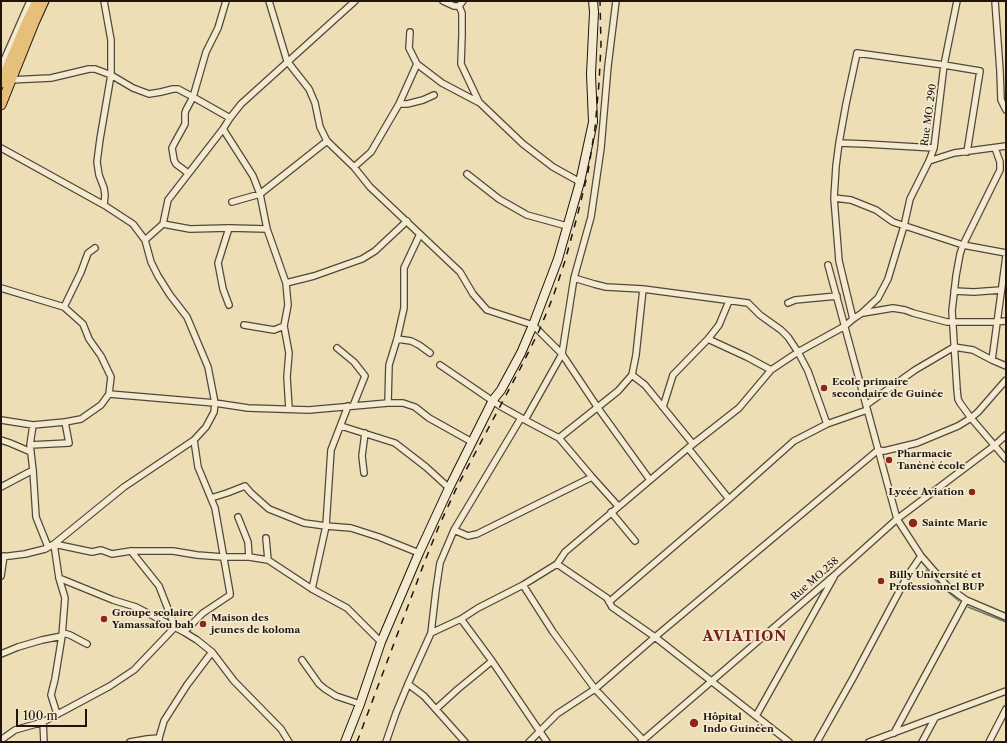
<!DOCTYPE html>
<html>
<head>
<meta charset="utf-8">
<style>
  body { margin:0 }
  #map { position:relative; width:1007px; height:743px; overflow:hidden; background:#eddeb6; font-family:"Libre Caslon Text",serif }
  canvas { display:block }
  .frame { position:absolute; inset:0; border:2px solid #1e150e; pointer-events:none }
  .scale { position:absolute; left:16px; top:709px; width:71px; height:18px; box-sizing:border-box; border:2px solid #1e150e; border-top:0; padding-left:5px; font-size:12px; line-height:14px; white-space:nowrap; color:#1e150e; -webkit-text-stroke:3px #f3ead0; paint-order:stroke }
</style>
</head>
<body>
<div id="map">
<canvas width="1007" height="743"></canvas>
<div class="frame"></div>
<div class="scale">100 m</div>
</div>
<script>
const ctx = document.querySelector('canvas').getContext('2d');
ctx.lineJoin = 'round';
const toPath = rows => new Path2D(rows.map(r => 'M' + r).join(''));
function stroke(path, color, width, dash) { ctx.strokeStyle = color; ctx.lineWidth = width; ctx.lineCap = dash ? 'butt' : 'round'; ctx.setLineDash(dash || []); ctx.stroke(path); }
function drawText(font, color, halo, rows, align = 'center') {
  ctx.font = font + ' "Libre Caslon Text",serif'; ctx.lineWidth = 3.5; ctx.setLineDash([]); ctx.textBaseline = 'middle'; ctx.strokeStyle = halo; ctx.fillStyle = color; for (const [text, x, y, turn = 0] of rows) {
    ctx.save(); ctx.translate(x, y); ctx.rotate((+turn || 0) * Math.PI / 180); ctx.textAlign = isNaN(turn) ? turn : align; if (halo) ctx.strokeText(text, 0, 0); ctx.fillText(text, 0, 0); ctx.restore();
  }
}
stroke(toPath([
  [926,570,941,586,959,601],
  [968,607,1006,622]
]), '#68796c', 1.5);
const street = toPath([
  [104,1,111,40,111,75,100,139,97,162,99,175,104,188,105,195,104,205],
  [269,1,287,61,309,89,315,103,320,127,327,141,354,167,370,187,460,272,473,294,487,310,533,325,562,354,598,408,650,480],
  [443,1,454,6,459,6,463,1],
  [995,1,1000,71,1001,100,1006,110],
  [459,6,462,13,462,36,461,64,479,102,523,144,553,167,580,182],
  [410,32,409,48,417,64,442,83,478,102],
  [1,67,30,1],
  [10,80,51,78,89,69,95,69,111,75,133,88,149,94,161,92,173,89,178,89,193,97,230,118],
  [399,104,407,104,423,100,434,95],
  [223,129,253,176,260,194,267,229,286,283,288,305,284,326,289,353,287,377,289,409],
  [839,143,866,144,934,148],
  [1,148,104,205,133,224,145,240,151,262,158,276,170,295,187,317,208,367,215,403,214,412,206,427,194,440,124,487,54,544,45,549,25,554,1,557],
  [995,148,1000,162,1000,170,963,245,960,254,956,276,952,311,957,389,958,399,960,403,971,418,1006,459],
  [929,161,954,153,1006,146],
  [354,167,371,152,399,104,417,64],
  [188,173,176,164,174,160,172,148,174,144,185,124,185,113,186,110,193,97,206,52,218,28,226,1],
  [467,174,499,199,527,215,567,226],
  [834,198,851,200,876,210,893,222,963,245,1006,253],
  [232,202,260,194,327,141],
  [163,224,190,229,229,228,267,229],
  [145,240,163,224,168,200,223,129,230,118,241,104,355,1],
  [828,265,897,519,921,556,948,587,966,600,1006,617],
  [574,278,594,284,606,287,643,289,748,303,760,315,781,330,788,337,798,352,808,371,827,424],
  [286,283,314,276,362,259,375,251,407,221],
  [1,288,64,307,83,324,89,339,101,356,111,377,109,394,101,405,81,419,65,422,33,425],
  [954,291,974,292,1001,290],
  [788,303,795,300,837,296],
  [229,305,223,289,218,263,229,228],
  [64,307,81,272,88,253,95,248],
  [863,313,893,308,905,310,913,313,947,322,994,322,1006,321],
  [853,319,839,261,834,198,836,166,839,143,846,104,857,53,944,65,980,71,967,152],
  [244,325,274,330,284,326],
  [397,339,411,341,419,345,430,353],
  [708,339,747,357,771,370],
  [337,348,354,362,365,376,353,406],
  [992,360,1006,256],
  [440,365,500,406,525,420,559,438,592,477,618,506],
  [632,375,645,385,693,444],
  [109,394,215,403,248,408,309,410,388,403,403,403,415,407,429,418,472,442],
  [388,403,389,365,397,339,404,308,404,268,420,234],
  [866,405,915,370,954,347,973,350,992,360,1006,366],
  [663,407,673,375,708,339,719,325,729,301],
  [1,420,33,425,30,445,33,470,36,517,48,547],
  [525,420,562,354,574,278,591,217,601,148,608,66,616,1],
  [341,426,395,443,426,467,449,488],
  [559,438,618,391,632,375,636,355,643,289],
  [1,440,10,443,31,452],
  [30,445,69,443,65,422],
  [688,448,729,499],
  [364,473,362,456,365,433],
  [1,487,33,470],
  [211,498,227,493,245,486,251,493,269,509,304,523,326,526,351,528,379,537,419,553],
  [611,512,635,541],
  [238,517,248,542,249,557],
  [454,530,468,536,477,534,592,477],
  [266,538,268,560],
  [557,564,607,598,612,607,655,637,789,742],
  [1,576,4,556],
  [59,578,113,600,136,607,184,632,197,640,212,652,234,681,281,729,289,742],
  [523,585,553,632,595,689,643,740],
  [312,589,326,526,331,450,348,406],
  [609,602,729,499,794,441,827,424,867,410],
  [461,619,492,661,547,742],
  [184,632,203,613,230,595,230,593,215,508,198,467,194,440],
  [63,633,70,635,87,644],
  [431,633,461,619,478,608,523,585,557,564,565,552,688,448,739,408,771,370,798,352,845,326,853,319,862,313,878,298,888,279,904,226,910,199,929,161,934,148,944,65,957,1],
  [1,654,18,647,42,640,62,636],
  [302,660,319,684,325,689,336,696,360,704],
  [408,684,424,696,465,742],
  [436,709,458,689,492,661],
  [57,714,51,695,55,679,62,636,65,598,59,578,54,544,92,552,101,550,112,554,131,551,173,551,197,555,223,557,249,557,268,560,312,589,347,608,381,642],
  [756,716,834,577],
  [43,722,44,742],
  [894,733,966,600],
  [1,740,15,730,43,722,110,686,134,670,175,627,159,586,131,551],
  [130,742,147,739,159,738],
  [159,742,159,738,164,721,187,685,212,652],
  [386,742,396,713,408,684,431,633,436,590,440,563,454,530,521,418],
  [529,742,557,714,595,689,655,637,878,450,884,451,917,443,958,426,971,418,978,412,1006,380],
  [641,742,837,573,897,519,994,446,1006,435],
  [817,742,853,678,908,575,921,556],
  [869,742,1006,691],
  [922,742,935,718],
  [989,742,1006,709]
]);
const secondary = toPath([
  [345,742,360,704,381,642,419,553,449,488,493,400,501,390,521,353,533,325,558,259,580,182,593,122,591,74,594,12,593,1]
]);
const primary = toPath([
  [1,83,25,26,37,1],
  [1,105,34,23,44,1]
]);
stroke(street, '#524738', 8);
stroke(secondary, '#1e150e', 10);
stroke(primary, '#1e150e', 11);
stroke(street, '#f3ead0', 5.5);
stroke(secondary, '#f3ead0', 8);
stroke(primary, '#e6bf7b', 9);
stroke(toPath([
  [357,742,423,566,439,526,457,487,520,369,539,331,553,297,565,261,577,217,588,172,595,128,599,83,601,45,600,1]
]), '#1e150e', 1.5, [7, 7]);
for (const [x, y, r, color] of [
  [824,388,4,"#8f2418"],
  [889,460,4,"#8f2418"],
  [972,492,4,"#8f2418"],
  [913,523,5,"#8f2418"],
  [881,581,4,"#8f2418"],
  [104,619,4,"#8f2418"],
  [203,624,4,"#8f2418"],
  [694,723,5,"#8f2418"]
]) { const dot = new Path2D(); dot.arc(x, y, r, 0, 2 * Math.PI); ctx.fillStyle = color; ctx.fill(dot); stroke(dot, '#f3ead0', 1.5); }
drawText('10px', '#1e150e', '#f3ead0', [
  ["Rue MO. 290",929,115,-82],
  ["Rue MO.258",815,579,-41]
]);
drawText('bold 10px', '#1e150e', '#f3ead0', [
  ["Ecole primaire",832,382],
  ["secondaire de Guinée",832,394],
  ["Pharmacie",897,454],
  ["Tanènè école",897,466],
  ["Lycée Aviation",964,492,"right"],
  ["Sainte Marie",922,523],
  ["Billy Université et",889,575],
  ["Professionnel BUP",889,587],
  ["Groupe scolaire",112,613],
  ["Yamassafou bah",112,625],
  ["Maison des",211,618],
  ["jeunes de koloma",211,630],
  ["Hôpital",703,717],
  ["Indo Guinéen",703,729]
], 'left');
ctx.letterSpacing = '1px';
drawText('bold 14px', '#7a1f14', '#f3ead0', [
  ["AVIATION",745,637]
]);
ctx.letterSpacing = '0px';
</script>
</body>
</html>
